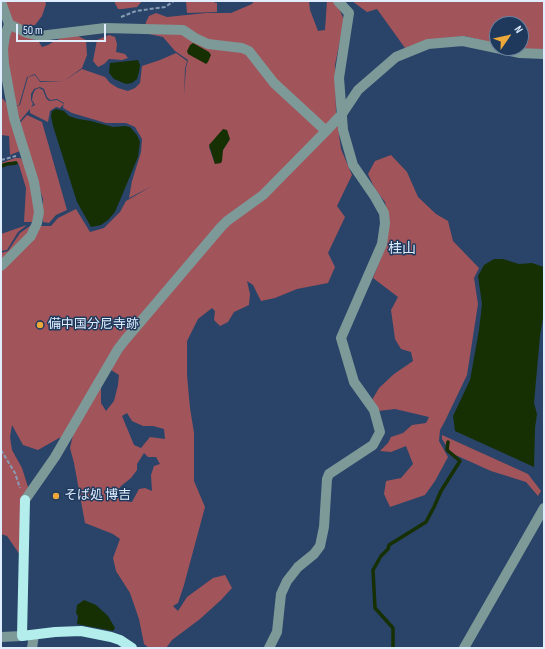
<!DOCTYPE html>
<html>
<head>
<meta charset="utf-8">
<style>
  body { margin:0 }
  #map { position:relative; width:545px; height:649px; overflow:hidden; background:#294468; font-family:"Sofia Sans Condensed",sans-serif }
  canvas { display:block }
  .frame { position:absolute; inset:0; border:2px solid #dfedfe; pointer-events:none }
  .north { position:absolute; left:489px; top:16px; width:40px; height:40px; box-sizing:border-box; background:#1e395c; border:1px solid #6b819d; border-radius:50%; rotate:56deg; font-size:11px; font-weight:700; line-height:16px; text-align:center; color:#dfedfe }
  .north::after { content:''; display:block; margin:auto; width:14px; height:18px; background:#eca93a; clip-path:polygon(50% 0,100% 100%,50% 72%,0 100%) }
  .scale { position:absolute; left:16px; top:24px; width:90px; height:18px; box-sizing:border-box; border:2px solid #dfedfe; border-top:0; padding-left:5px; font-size:12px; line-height:14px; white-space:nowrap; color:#dfedfe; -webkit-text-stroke:3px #1e395c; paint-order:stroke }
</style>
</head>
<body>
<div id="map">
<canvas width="545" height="649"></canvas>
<div class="frame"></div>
<div class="north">N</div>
<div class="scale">50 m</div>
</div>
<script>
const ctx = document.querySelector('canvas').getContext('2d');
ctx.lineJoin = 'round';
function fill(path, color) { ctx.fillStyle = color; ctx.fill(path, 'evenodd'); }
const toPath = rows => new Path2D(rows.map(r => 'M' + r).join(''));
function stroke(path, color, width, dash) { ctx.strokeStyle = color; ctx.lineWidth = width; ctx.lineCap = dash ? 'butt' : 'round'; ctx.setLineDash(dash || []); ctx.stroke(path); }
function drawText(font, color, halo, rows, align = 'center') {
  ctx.font = font + ' "Sofia Sans Condensed","Noto Sans JP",sans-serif'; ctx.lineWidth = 3; ctx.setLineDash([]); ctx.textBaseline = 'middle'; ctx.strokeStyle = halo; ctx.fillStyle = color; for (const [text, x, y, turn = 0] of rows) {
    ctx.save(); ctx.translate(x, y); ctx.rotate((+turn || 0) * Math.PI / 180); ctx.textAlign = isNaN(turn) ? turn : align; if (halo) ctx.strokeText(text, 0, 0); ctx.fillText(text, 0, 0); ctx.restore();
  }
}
fill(toPath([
  [4,1,45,1,46,4,42,16,35,25,22,27,12,20],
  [114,1,142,1,137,7,122,9,118,9],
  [186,1,214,1,215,3,217,3,217,12,187,13],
  [254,1,309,1,310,10,318,31,325,30,327,1,333,1,338,6,344,20,335,65,336,114,341,149,352,175,337,206,345,217,328,253,335,267,328,283,297,289,275,298,261,301,253,285,247,281,250,294,249,305,234,312,228,322,220,326,214,320,215,311,212,308,198,319,187,341,187,375,190,408,194,433,194,481,205,507,184,585,178,603,173,606,178,611,187,597,213,578,225,575,232,588,221,600,200,619,172,640,166,648,149,648,144,644,139,619,130,593,116,571,113,558,120,539,113,534,85,523,74,463,70,448,73,435,59,438,38,450,23,445,12,425,10,437,12,450,22,468,28,487,20,519,20,555,7,536,1,534,1,253,8,251,20,233,30,226,51,226,58,218,76,209,90,232,104,228,120,212,126,201,152,186,129,198,132,181,141,152,142,139,135,127,126,123,106,123,72,113,63,108,64,103,57,99,50,100,47,97,44,89,40,87,34,89,31,94,31,100,33,104,31,107,35,105,32,100,33,94,35,90,39,88,43,90,46,98,49,101,57,100,64,104,60,108,56,107,50,111,48,122,30,113,30,109,19,122,15,107,20,105,28,77,35,75,40,82,64,81,82,69,105,77,110,83,118,88,128,91,135,88,140,83,142,66,160,60,176,53,187,61,185,69,184,96,186,68,188,60,175,51,163,37,144,33,146,22,149,16,156,13,167,17,206,13,231,13,252,4],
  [230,139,223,150,215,164,209,147],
  [111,370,119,375,118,385,114,401,106,411,101,403,101,387],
  [127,413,132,421,143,426,153,426,164,429,165,439,150,437,141,448,134,445,122,416],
  [144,453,148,457,156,457,160,464,154,466,151,475,152,491,145,488,139,489,132,502,121,500,116,493,121,486,131,478,137,470,137,464],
  [352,1,544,1,544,50,515,48,521,48,521,24,497,24,497,44,465,36,426,40,405,48,377,9,367,12],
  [11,30,17,31,39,42,42,47,48,45,53,42,63,37,76,35,86,40,87,55,82,68,64,81,40,81,35,74,27,77,19,105,15,106,6,56],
  [109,35,115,37,117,44,116,52,125,54,128,58,122,60,109,59,104,64,98,67,93,61,97,40],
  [1,99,3,99,8,105,20,151,10,155,9,136,1,135],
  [27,115,42,122,67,210,56,215,49,223,43,222,43,199,19,124],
  [391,155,407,172,418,197,436,214,448,221,453,241,479,268,474,278,478,304,467,375,445,421,440,430,439,441,448,457,435,481,425,495,390,507,384,494,386,481,401,478,413,464,406,446,391,452,380,451,388,443,391,437,403,433,412,425,426,423,429,417,395,409,378,411,372,400,379,388,394,374,413,361,411,352,401,349,395,339,391,310,398,297,373,278,386,245,389,223,385,202,375,189,368,174,375,161],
  [15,158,20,158,23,160,32,185,36,222,24,222,26,188,19,165,16,161,1,165,1,163],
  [27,225,18,232,7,250,1,251,1,234],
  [442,435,528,474,541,491,538,496,526,482,491,471,451,453,442,439]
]), '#a2545b');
fill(toPath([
  [193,43,209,52,211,55,208,62,206,64,188,54,187,51,190,45],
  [138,60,140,65,139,72,137,79,132,83,126,84,114,79,109,73,110,63],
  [56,109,64,111,69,116,78,119,91,121,113,127,125,126,130,127,137,135,140,142,138,157,115,212,108,220,101,225,91,227,77,202,53,126,51,116,52,111],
  [223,129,227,130,230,139,223,150,222,161,221,163,215,164,209,145],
  [494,259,503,259,519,264,532,263,544,267,544,312,540,336,534,403,537,414,535,428,534,467,455,431,453,416,470,380,479,330,482,304,478,276,484,265],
  [84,600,96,605,108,616,115,628,113,631,77,624,78,616,76,613,77,605]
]), '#163004');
stroke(toPath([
  [1,166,7,164,16,163],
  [393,648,393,628,375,608,373,570,381,556,388,549,389,545,426,522,434,507,441,491,460,461,447,450,448,442]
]), '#163004', 3.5);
stroke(toPath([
  [121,17,136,11,165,7,174,1],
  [1,160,16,156],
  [1,450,15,473,20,488]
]), '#879bb5', 2, [4, 2]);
stroke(toPath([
  [1,2,9,24,5,36,3,49,4,64,14,118,34,182,39,212,37,223,31,236,1,266],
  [9,24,27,33,40,36,105,28,183,30,195,38,208,44,242,48,249,51,274,83,326,131],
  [25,500,55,457,118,349,125,340,221,227,227,221,263,195,326,131,342,114,358,90,396,57,428,44,463,41,520,53,544,54],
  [1,637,22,636],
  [32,648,34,635],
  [269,648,277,632,281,594,287,581,298,567,314,554,320,546,324,527,327,479,329,474,373,445,380,432,374,410,354,382,341,338,382,244,385,223,384,213,375,197,353,165,343,130,339,78,349,13,338,1],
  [464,648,544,508]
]), '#7d9998', 10);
stroke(toPath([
  [25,500,22,636,55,632,81,631,111,637,120,640,132,648]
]), '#b3eeed', 10);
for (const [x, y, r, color] of [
  [40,325,4,"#eca93a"],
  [56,496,4,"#eca93a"]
]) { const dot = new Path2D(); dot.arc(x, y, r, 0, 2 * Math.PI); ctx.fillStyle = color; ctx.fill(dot); stroke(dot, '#1e395c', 1.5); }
drawText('13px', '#dfedfe', '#1e395c', [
  ["備中国分尼寺跡",48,325],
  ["そば処 博吉",64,496]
], 'left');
drawText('14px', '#dfedfe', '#1e395c', [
  ["桂山",402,249]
]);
</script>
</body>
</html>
